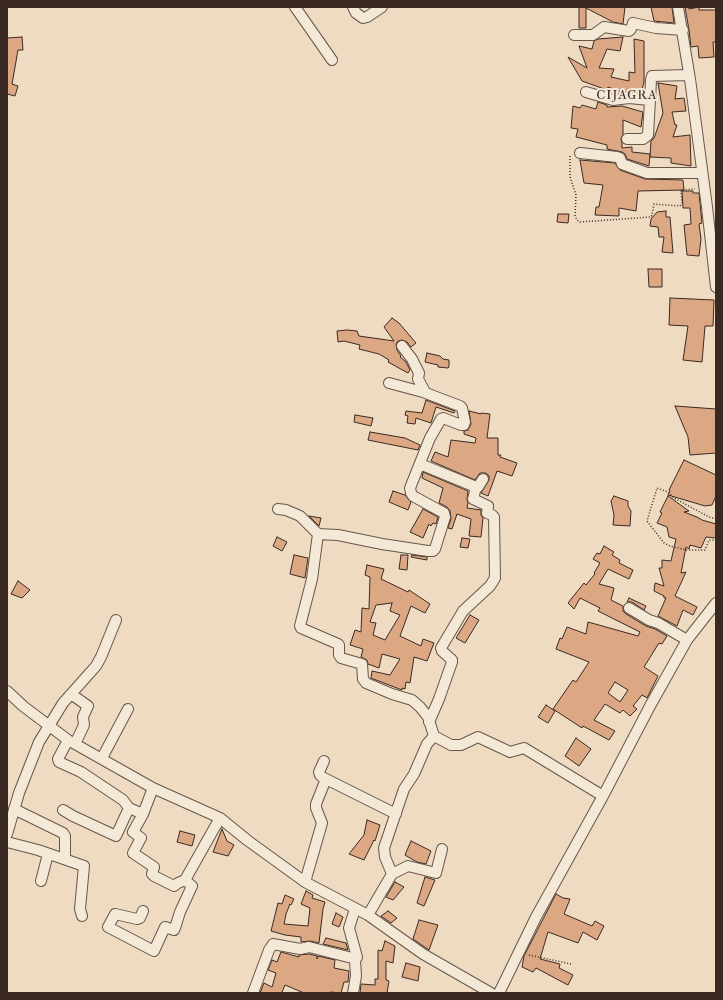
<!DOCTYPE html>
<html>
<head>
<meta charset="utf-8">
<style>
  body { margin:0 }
  #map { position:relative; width:723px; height:1000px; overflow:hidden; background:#eedbc1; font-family:"IM FELL French Canon",serif }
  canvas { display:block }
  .frame { position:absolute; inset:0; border:8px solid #3a2922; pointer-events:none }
</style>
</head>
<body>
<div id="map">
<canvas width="723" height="1000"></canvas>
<div class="frame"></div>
</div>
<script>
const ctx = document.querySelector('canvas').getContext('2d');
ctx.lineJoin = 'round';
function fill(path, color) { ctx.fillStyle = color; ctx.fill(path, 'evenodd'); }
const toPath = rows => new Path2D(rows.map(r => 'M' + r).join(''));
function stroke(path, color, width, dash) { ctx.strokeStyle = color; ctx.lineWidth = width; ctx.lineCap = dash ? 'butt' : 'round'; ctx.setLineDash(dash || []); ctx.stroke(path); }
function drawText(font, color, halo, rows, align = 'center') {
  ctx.font = font + ' "IM FELL French Canon",serif'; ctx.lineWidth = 4; ctx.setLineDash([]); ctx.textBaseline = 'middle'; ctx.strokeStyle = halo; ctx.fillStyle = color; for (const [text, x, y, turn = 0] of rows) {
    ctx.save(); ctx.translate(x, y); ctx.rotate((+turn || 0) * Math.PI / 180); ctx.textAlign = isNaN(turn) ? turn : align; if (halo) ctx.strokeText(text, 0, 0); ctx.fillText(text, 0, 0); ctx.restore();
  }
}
const building = toPath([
  [579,7,625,7,623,24,613,22,586,8,586,28,579,28,579,7],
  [651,7,672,7,674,23,654,21,651,7],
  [685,7,688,7,689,9,699,7,699,10,716,10,716,42,713,42,714,57,699,58,698,46,691,47,689,30,685,7],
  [22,37,23,50,18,50,12,84,18,86,15,96,7,94,7,38,22,37],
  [623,37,620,51,607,49,599,68,614,69,611,77,629,81,629,72,635,73,634,39,644,41,644,82,641,93,629,92,621,92,608,87,607,90,582,81,568,57,587,68,579,46,592,49,594,41,598,39,623,37],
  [658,83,677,86,675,99,684,98,686,111,672,112,675,125,677,125,673,137,690,135,691,166,671,163,671,158,650,157,651,141,654,138,663,113,658,83],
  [598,102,607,105,607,107,622,106,643,112,641,127,623,120,623,134,621,139,622,143,622,148,632,147,632,152,650,154,649,166,627,159,625,154,622,152,607,149,607,145,576,137,578,129,571,128,573,106,580,108,582,105,596,109,598,102],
  [580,160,615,163,620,170,645,179,683,180,684,190,638,191,636,211,619,208,619,216,595,215,596,207,599,207,603,185,584,183,580,160],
  [682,191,693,191,693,193,699,193,702,223,699,224,701,239,699,256,687,255,684,225,691,224,690,208,683,208,682,191],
  [666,211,666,217,670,217,673,253,662,252,664,237,659,237,658,227,650,226,651,219,657,212,666,211],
  [558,214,569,214,568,223,557,222,558,214],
  [648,269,662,269,662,287,649,287,648,269],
  [670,298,714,300,713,326,705,326,702,362,683,360,688,326,669,325,670,298],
  [392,318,399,323,416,343,411,347,407,342,402,340,398,341,396,344,397,350,401,356,400,357,406,362,410,370,408,373,388,362,389,360,379,354,359,349,360,345,344,341,338,342,337,331,347,330,357,331,359,336,394,341,384,327,392,318],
  [427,353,440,356,443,359,449,360,449,367,448,368,438,367,438,365,425,362,427,353],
  [426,400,455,411,454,413,436,407,431,423,416,418,415,424,407,423,408,416,405,415,406,411,422,413,426,400],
  [675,406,716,409,716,453,690,455,688,437,675,406],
  [469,411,481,414,481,413,490,414,487,438,498,438,498,455,501,455,500,457,517,463,512,476,497,471,488,496,481,493,489,480,489,476,486,473,480,473,475,480,431,461,435,452,448,457,451,440,475,443,476,438,464,434,464,431,468,430,471,424,469,411],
  [355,415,373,418,371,426,354,422,355,415],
  [370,432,405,438,420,445,418,450,368,440,370,432],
  [684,460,716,475,716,496,712,505,705,506,668,495,670,491,669,490,684,460],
  [423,472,468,491,467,500,468,503,467,508,481,510,481,515,483,518,481,537,469,536,471,519,457,514,452,529,448,528,451,519,450,511,447,507,439,503,443,488,422,478,423,472],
  [393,491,405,495,411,502,408,510,389,502,393,491],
  [614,496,628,501,628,506,631,511,630,526,613,525,614,515,611,501,614,496],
  [668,496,689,511,684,512,697,517,702,520,716,524,716,538,706,537,701,548,690,545,689,549,686,547,681,573,686,572,675,596,697,607,693,615,683,610,677,626,658,616,666,598,664,598,664,596,654,591,655,583,664,586,659,568,662,568,662,560,671,561,676,539,669,537,667,527,657,523,662,513,660,512,668,496],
  [423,509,438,517,436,524,433,523,431,526,429,524,423,538,410,532,423,509],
  [309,516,321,518,319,526,309,516],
  [277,537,287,542,282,551,273,546,277,537],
  [462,538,470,539,468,548,460,547,462,538],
  [604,546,614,552,612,555,620,560,619,563,633,570,629,579,608,569,599,584,614,588,611,600,623,606,623,611,626,614,646,626,655,629,667,636,662,644,659,643,644,667,658,676,647,698,642,695,633,706,637,709,630,716,623,710,620,713,605,704,594,720,615,731,609,740,583,726,582,728,553,709,573,680,576,682,589,662,556,649,560,638,562,639,567,627,586,634,588,622,638,636,640,632,598,611,600,608,580,598,574,609,568,603,584,583,586,585,595,574,594,573,600,563,593,559,597,553,600,554,604,546],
  [615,682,628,690,620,702,608,693,615,682],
  [294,555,308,558,305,578,290,574,294,555],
  [401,555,408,555,407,570,399,569,401,555],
  [412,555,427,557,427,560,411,557,412,555],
  [367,565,384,569,381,579,408,592,409,590,430,604,425,613,411,606,400,636,421,646,423,639,434,643,427,661,414,657,410,683,406,682,405,689,402,688,402,690,371,678,372,671,390,675,400,659,382,654,379,668,368,664,367,660,361,657,363,649,350,645,355,630,361,632,362,608,369,609,370,577,365,575,367,565],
  [392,603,390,611,400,615,385,640,373,635,376,623,370,622,376,605,392,603],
  [18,581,30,590,22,598,11,594,18,581],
  [629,598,646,606,644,610,632,602,627,602,629,598],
  [470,615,479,620,465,643,456,638,470,615],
  [546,705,555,711,548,723,538,717,546,705],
  [576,738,591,749,579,766,565,756,576,738],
  [367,820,380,825,375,841,374,840,364,860,349,854,364,835,367,820],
  [222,829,227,841,234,845,228,856,213,852,222,829],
  [180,831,195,835,192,846,177,842,180,831],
  [411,841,431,851,426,864,417,862,405,855,411,841],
  [425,877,435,880,424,906,417,903,425,877],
  [395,882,404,887,393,900,386,897,395,882],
  [306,891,313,895,312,898,325,902,323,909,319,943,310,941,301,942,301,937,285,935,271,931,278,903,282,904,285,895,294,899,291,905,290,904,286,914,284,924,308,926,310,908,301,904,306,891],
  [556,894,563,898,570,899,564,914,592,926,595,921,604,926,597,940,583,932,578,943,548,932,540,959,560,964,559,968,573,975,568,985,536,968,533,972,522,967,524,956,556,894],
  [388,911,397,918,391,923,381,916,388,911],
  [336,913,343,917,339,927,332,924,336,913],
  [419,920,438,925,429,950,413,939,419,920],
  [326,938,346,943,348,950,323,944,326,938],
  [385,941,395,946,393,963,386,961,386,980,389,981,387,993,360,993,361,984,375,985,375,979,378,979,378,950,382,951,385,941],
  [281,952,299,957,299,955,309,954,317,956,317,959,318,956,335,960,334,968,349,971,348,982,344,982,341,993,330,992,330,993,304,993,285,985,282,992,283,993,260,993,264,983,272,987,276,973,268,970,272,960,277,962,281,952],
  [406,963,420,967,418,981,402,977,406,963]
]);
fill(building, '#dca884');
stroke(building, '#3a2922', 1);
const minor = toPath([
  [295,7,332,60],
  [353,7,356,13,363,18,367,17,382,7],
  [678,7,690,79,707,207,716,287],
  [574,35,593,35,604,27,629,31,631,29,633,23,656,28,683,30],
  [586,92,613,100,629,98,650,100,651,80,652,76,689,75],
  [627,139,643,139,648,135,650,100],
  [580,153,617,157,620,158,622,164,647,173,702,173],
  [402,346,412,359,419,373,418,379,424,390,423,392,460,406,462,408,465,422,464,425,461,425,443,418,441,419,430,438,410,488,411,493,413,496,444,513,445,517,435,549,433,551,428,551,382,544,338,535,318,534,312,579,300,626,301,628,338,644,339,645,339,655,341,658,362,664,363,679,366,683,392,694,412,700,420,707,428,717,434,736],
  [389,383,423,392],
  [420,464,476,487,478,487,483,479],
  [278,509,286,510,300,516,318,534],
  [629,608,649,620,658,623,687,640],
  [7,691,23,706,68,740,153,788,220,818,247,840,305,882,368,915,423,954,491,993],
  [71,694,88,706,83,717,84,725,75,744],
  [429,722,439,699,452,662,452,660,442,651,441,648,463,611,490,586,495,578,494,517,492,515,487,513,488,506,473,499,476,487],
  [68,740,58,759,59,762,81,772,123,800,129,808],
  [102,758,128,709],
  [324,761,319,772,320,775,322,777,396,814],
  [153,788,143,814,133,832,141,838,133,853,154,867,152,874,154,876,174,886,178,883,185,880],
  [14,809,63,833,65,836,65,859],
  [63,810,73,816,116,836,129,808,143,814],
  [7,834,19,793,39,742,63,703,96,666,101,657,116,620],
  [7,842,38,850,84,866,80,909,82,916],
  [392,874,408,866,436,873,442,849],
  [41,881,48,854],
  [305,882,322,823,316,808,316,804,326,779],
  [143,911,140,918,137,919,115,914,108,927,154,951,165,927,174,930,175,928,180,912,192,886,185,880,220,818],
  [368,915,392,874,385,857,384,848,404,789,414,774,427,744,434,736,451,745,461,745,478,737,510,752,524,748,603,796],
  [253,993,269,950,273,944,300,949,309,947,356,959,357,957,349,928,355,909],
  [353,993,356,976,355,960],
  [499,993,536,917,603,796,650,706,687,640,716,603]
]);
stroke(minor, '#67564a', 12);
stroke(toPath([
  [570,156,570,177,576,195,575,216,577,220,580,222,651,217,652,215,654,204,680,206,682,203,681,190,695,189],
  [716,519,709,517,674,498,668,492,657,488,647,521,664,543,670,546,686,550,705,550,709,540,716,540],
  [529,955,571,964]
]), '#3a2922', 1.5, [1, 2]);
stroke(minor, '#f4e8d7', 10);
ctx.letterSpacing = '1px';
drawText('13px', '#3a2922', '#f4e8d7', [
  ["CIJAGRA",627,96]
]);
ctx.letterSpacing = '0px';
</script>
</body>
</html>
